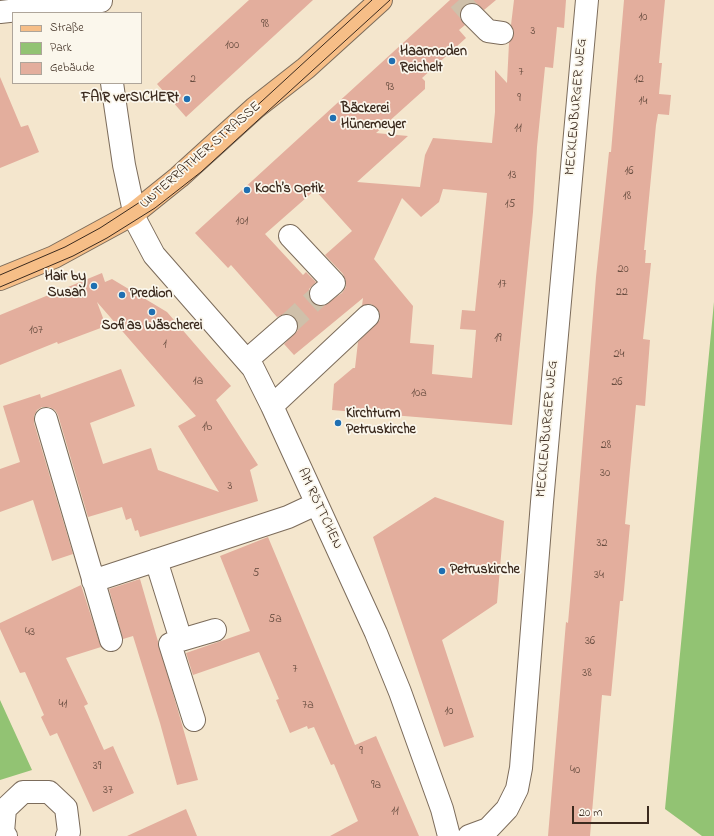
<!DOCTYPE html>
<html>
<head>
<meta charset="utf-8">
<style>
  body { margin:0 }
  #map { position:relative; width:714px; height:836px; overflow:hidden; background:#f4e6cd; font-family:"Indie Flower",sans-serif }
  canvas { display:block }
  .legend { position:absolute; left:12px; top:12px; width:130px; height:72px; box-sizing:border-box; background:#fbf7ec; border:1px solid #aea59a; margin:0; padding:5px 7px; list-style:none; font-size:12px; color:#3b2a1e }
  .legend li { display:flex; align-items:center; gap:8px; height:20px }
  .legend b { width:20px; border:1px solid #aea59a }
  .scale { position:absolute; left:572px; top:806px; width:77px; height:18px; box-sizing:border-box; border:2px solid #3b2a1e; border-top:0; padding-left:5px; font-size:12px; line-height:14px; white-space:nowrap; color:#3b2a1e; -webkit-text-stroke:3px #fbf7ec; paint-order:stroke }
</style>
</head>
<body>
<div id="map">
<canvas width="714" height="836"></canvas>
<ul class="legend">
<li><b style="height:5px;background:#f6be87"></b>Straße</li>
<li><b style="height:11px;background:#92c373"></b>Park</li>
<li><b style="height:11px;background:#e3ae9d"></b>Gebäude</li>
</ul>
<div class="scale">20 m</div>
</div>
<script>
const ctx = document.querySelector('canvas').getContext('2d');
ctx.lineJoin = 'round';
function fill(path, color) { ctx.fillStyle = color; ctx.fill(path, 'evenodd'); }
const toPath = rows => new Path2D(rows.map(r => 'M' + r).join(''));
function stroke(path, color, width, dash) { ctx.strokeStyle = color; ctx.lineWidth = width; ctx.lineCap = dash ? 'butt' : 'round'; ctx.setLineDash(dash || []); ctx.stroke(path); }
function drawText(font, color, halo, rows, align = 'center') {
  ctx.font = font + ' "Indie Flower",sans-serif'; ctx.lineWidth = 3.5; ctx.setLineDash([]); ctx.textBaseline = 'middle'; ctx.strokeStyle = halo; ctx.fillStyle = color; for (const [text, x, y, turn = 0] of rows) {
    ctx.save(); ctx.translate(x, y); ctx.rotate((+turn || 0) * Math.PI / 180); ctx.textAlign = isNaN(turn) ? turn : align; if (halo) ctx.strokeText(text, 0, 0); ctx.fillText(text, 0, 0); ctx.restore();
  }
}
fill(toPath([
  [714,302,714,836,702,836,665,809],
  [0,700,32,770,0,780]
]), '#92c373');
fill(toPath([
  [249,0,313,0,186,117,157,84],
  [450,0,496,0,484,10,475,3,468,3,463,6,460,12,460,18,465,25,459,30,466,38,422,78,425,81,425,89,376,133,408,136,357,182,420,187,425,155,433,138,492,143,495,112,495,70,507,83,509,43,514,34,511,25,514,0,566,0,564,28,557,27,553,68,545,67,537,147,533,212,512,425,332,410,334,384,353,368,355,368,358,342,380,320,380,314,377,308,371,304,362,306,363,298,294,355,284,344,298,330,298,324,296,318,290,314,284,314,277,317,231,265,228,268,195,233],
  [443,189,487,193,475,311,462,310,460,329,476,330,472,378,432,374,434,345,410,343,413,306,374,259,402,198,421,217,439,202],
  [315,190,352,231,325,255,343,274,346,281,346,287,342,293,323,306,317,306,312,302,309,297,309,289,316,282,306,272,303,275,265,234],
  [624,0,665,0,659,63,662,63,659,94,671,95,669,115,658,114,656,125,644,250,646,250,645,263,651,263,643,339,650,340,645,406,636,405,625,524,630,525,623,601,620,601,611,696,602,695,590,836,548,836,566,622,568,623,571,589,596,277,609,152,611,152],
  [0,77,21,127,28,125,39,152,0,168],
  [102,273,105,282,112,279,167,312,231,386,216,400,258,465,250,470,258,501,140,537,138,530,135,531,131,518,126,520,122,507,88,517,58,415,55,410,49,407,42,407,37,410,34,416,34,423,73,554,52,561,33,500,0,512,0,469,20,462,3,406,40,394,41,398,121,369,135,406,90,423,103,464,151,448,158,470,219,492,178,426,196,416,97,302,106,326,58,344,57,342,0,365,0,315],
  [435,497,504,521,497,603,442,640,474,737,444,747,373,537],
  [268,537,355,745,376,736,419,836,330,836,358,821,334,764,331,765,314,727,308,729,307,726,290,733,276,700,279,699,259,652,193,675,186,653,250,631,220,556],
  [140,579,198,780,177,785,160,723,133,636,123,639,109,589],
  [81,585,101,647,66,658,88,704,84,706,104,750,113,746,134,793,93,812,57,733,50,736,41,717,44,715,25,672,20,673,0,629,0,623],
  [186,809,197,836,127,836]
]), '#e3ae9d');
stroke(toPath([
  [459,0,472,15],
  [286,326,321,294]
]), '#cfc0aa', 22, [22, 11]);
const minor = toPath([
  [0,12,101,1],
  [472,15,488,31,502,33],
  [112,83,124,165,136,221,154,255,253,368,272,406,376,633,400,692,442,809,449,836],
  [290,236,334,283,321,294],
  [247,360,286,326],
  [272,406,368,316],
  [46,419,111,640],
  [156,560,181,640,215,630],
  [93,581,288,517,316,504],
  [181,640,170,644,194,720],
  [6,836,3,832,5,809,23,792,49,792,66,808,69,832,67,836],
  [469,836,488,829,507,809,517,789,521,768,542,502,587,0]
]);
const major = toPath([
  [0,279,54,257,133,214,179,177,255,108,306,68,381,0]
]);
stroke(minor, '#7c6c5b', 24);
stroke(major, '#7c6c5b', 24);
stroke(minor, '#fff', 22);
stroke(major, '#f6be87', 22);
stroke(toPath([
  [0,275,65,247,100,228,157,191,225,135,372,0],
  [0,287,73,256,107,238,155,208,201,172,390,0]
]), '#3b2a1e', 1);
for (const [x, y, r, color] of [
  [392,61,4,"#1f6fb2"],
  [187,99,4,"#1f6fb2"],
  [333,118,4,"#1f6fb2"],
  [247,190,4,"#1f6fb2"],
  [94,286,4,"#1f6fb2"],
  [122,295,4,"#1f6fb2"],
  [152,312,4,"#1f6fb2"],
  [338,423,4,"#1f6fb2"],
  [442,571,4,"#1f6fb2"]
]) { const dot = new Path2D(); dot.arc(x, y, r, 0, 2 * Math.PI); ctx.fillStyle = color; ctx.fill(dot); stroke(dot, '#fbf7ec', 1.5); }
drawText('12px', '#654b3e', null, [
  ["10",643,18],
  ["98",265,25],
  ["3",533,32],
  ["100",232,46],
  ["7",521,73],
  ["2",193,80],
  ["12",639,80],
  ["93",390,88],
  ["9",519,99],
  ["14",643,102],
  ["11",518,129],
  ["16",629,172],
  ["13",512,176],
  ["18",627,197],
  ["15",510,205],
  ["101",242,222],
  ["20",623,270],
  ["17",502,285],
  ["22",622,293],
  ["107",36,331],
  ["19",498,339],
  ["1",165,345],
  ["24",619,355],
  ["1a",198,382],
  ["26",617,383],
  ["10a",419,394],
  ["1b",207,428],
  ["28",606,446],
  ["30",605,474],
  ["3",230,487],
  ["32",602,544],
  ["5",256,574],
  ["34",599,576],
  ["5a",275,620],
  ["43",30,633],
  ["36",590,642],
  ["7",295,670],
  ["38",587,674],
  ["41",63,705],
  ["7a",308,706],
  ["10",449,712],
  ["9",361,752],
  ["39",97,767],
  ["40",575,771],
  ["9a",376,786],
  ["37",108,791],
  ["11",395,812]
]);
drawText('bold 14px', '#3b2a1e', '#fbf7ec', [
  ["Haarmoden",400,53],
  ["Reichelt",400,69],
  ["FAIR verSICHERt",179,99,"right"],
  ["Bäckerei",341,110],
  ["Hünemeyer",341,126],
  ["Koch’s Optik",255,190],
  ["Hair by",86,278,"right"],
  ["Susan",86,294,"right"],
  ["Predion",130,295],
  ["Sofias Wäscherei",152,327,"center"],
  ["Kirchturm",346,415],
  ["Petruskirche",346,431],
  ["Petruskirche",450,571]
], 'left');
drawText('14px', '#3b2a1e', '#fbf7ec', [
  ["MECKLENBURGER WEG",577,107,-85],
  ["UNTERRATHER STRASSE",201,156,-41],
  ["MECKLENBURGER WEG",548,429,-85],
  ["AM RÖTTCHEN",319,509,65]
]);
</script>
</body>
</html>
